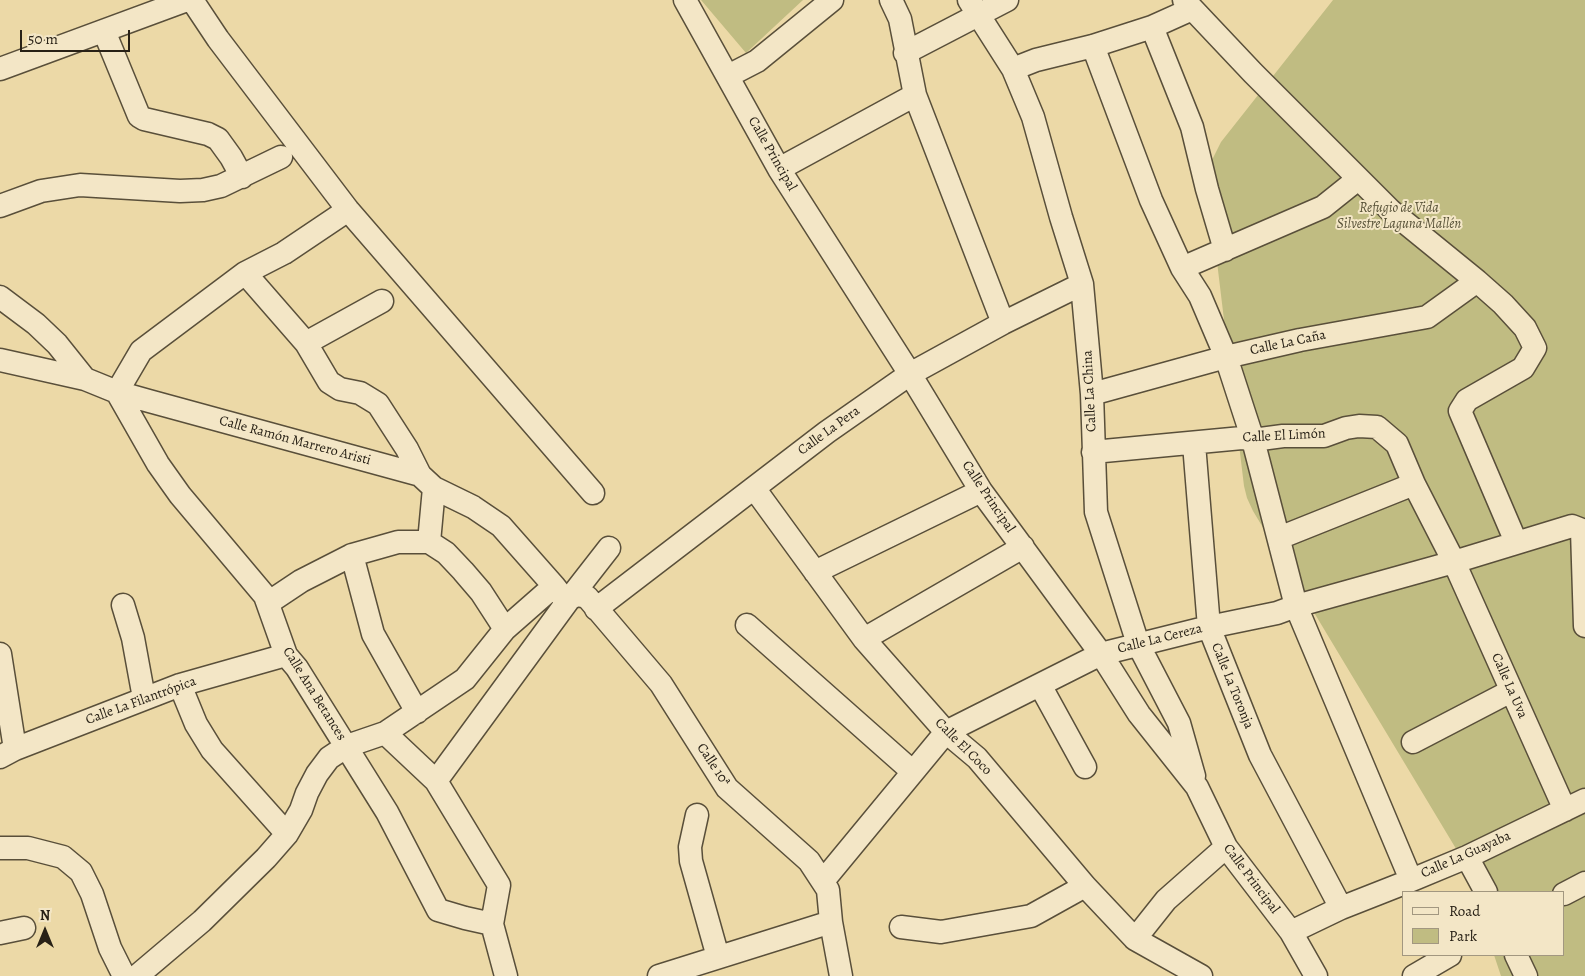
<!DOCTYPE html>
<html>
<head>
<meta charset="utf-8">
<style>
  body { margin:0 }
  #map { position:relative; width:1585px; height:976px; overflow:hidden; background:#ecd9a7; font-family:Alegreya,serif }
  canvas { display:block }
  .legend { position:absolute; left:1402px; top:891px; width:162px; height:65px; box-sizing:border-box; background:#f3e6c6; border:1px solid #a29780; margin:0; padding:6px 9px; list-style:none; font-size:15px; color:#282116 }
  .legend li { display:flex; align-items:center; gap:10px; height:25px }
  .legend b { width:25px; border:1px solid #a29780 }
  .north { position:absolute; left:20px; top:906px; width:50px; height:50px; -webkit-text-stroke:4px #f3e6c6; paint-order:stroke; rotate:0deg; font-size:14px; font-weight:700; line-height:20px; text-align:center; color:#282116 }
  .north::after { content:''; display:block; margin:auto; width:18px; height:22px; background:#282116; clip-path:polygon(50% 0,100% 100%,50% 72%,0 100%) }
  .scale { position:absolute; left:20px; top:30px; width:110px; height:22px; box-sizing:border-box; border:2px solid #282116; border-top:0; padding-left:6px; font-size:15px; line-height:18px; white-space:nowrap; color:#282116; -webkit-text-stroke:4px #f3e6c6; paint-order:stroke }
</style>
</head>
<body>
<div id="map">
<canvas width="1585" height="976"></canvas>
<ul class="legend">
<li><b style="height:6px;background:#f3e6c6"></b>Road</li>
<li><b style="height:14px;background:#c0bc82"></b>Park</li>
</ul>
<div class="north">N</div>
<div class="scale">50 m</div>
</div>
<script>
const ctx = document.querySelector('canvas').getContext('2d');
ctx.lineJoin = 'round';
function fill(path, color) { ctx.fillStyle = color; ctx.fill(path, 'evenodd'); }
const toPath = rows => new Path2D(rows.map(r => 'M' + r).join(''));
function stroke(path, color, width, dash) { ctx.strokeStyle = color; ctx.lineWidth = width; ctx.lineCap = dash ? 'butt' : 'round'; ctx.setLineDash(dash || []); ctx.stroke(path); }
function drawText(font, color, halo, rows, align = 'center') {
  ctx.font = font + ' Alegreya,serif'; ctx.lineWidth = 4; ctx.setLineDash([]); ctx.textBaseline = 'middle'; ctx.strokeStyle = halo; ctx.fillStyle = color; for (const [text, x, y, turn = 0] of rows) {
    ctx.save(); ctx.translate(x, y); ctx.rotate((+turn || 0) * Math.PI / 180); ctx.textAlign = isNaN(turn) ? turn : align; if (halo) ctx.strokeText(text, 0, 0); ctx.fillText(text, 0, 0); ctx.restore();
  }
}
fill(toPath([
  [701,0,803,0,746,53],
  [1333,0,1585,0,1585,976,1501,976,1494,955,1564,955,1564,892,1473,892,1461,857,1253,511,1247,498,1244,486,1208,187,1210,164,1221,142]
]), '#c0bc82');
const minor = toPath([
  [192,0,218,39,348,210,593,493],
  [685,0,779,169,910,374,981,491,1101,654,1139,714,1197,787,1226,847,1291,932,1316,976],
  [891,0,900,19,915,95,1003,323],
  [969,0,1013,69,1033,117,1061,217,1082,284,1092,394,1096,512,1138,644,1179,723,1194,776],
  [1184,0,1253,73,1391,211,1477,281,1503,304,1525,328,1535,348,1523,368,1467,400,1460,411,1516,542],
  [1152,27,1192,127,1207,189,1225,250],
  [104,31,139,116,144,119,208,134,218,139,231,157,242,177],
  [1093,46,1151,200,1182,268,1200,296,1226,357,1253,440,1296,606,1411,880],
  [905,53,1007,0],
  [0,69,187,0],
  [1013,69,1036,60,1093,46,1152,27,1192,9],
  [728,76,757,61,832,0],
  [779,169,915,95],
  [0,206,41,191,80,185,180,191,203,190,221,186,281,157],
  [348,210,284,253,245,273,141,351,117,392,158,464,180,495,265,596,286,655,297,668,387,812,438,910,465,918,492,924],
  [1182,268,1323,207,1358,179],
  [245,273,306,343,329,382,340,389,360,393,378,404,407,449,420,475],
  [0,297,36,324,57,344,85,379],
  [306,343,382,301],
  [0,360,85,379,117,392,149,401,420,475,434,488,473,507,501,526,554,586],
  [1092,394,1226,357,1300,340,1427,317,1477,281],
  [1194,444,1209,627,1260,755,1341,908],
  [1093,452,1242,438,1253,440,1283,436,1324,436,1346,428,1359,426,1377,427,1397,444,1414,484,1454,562,1565,810],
  [754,488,864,639,946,732,977,758,1085,886,1135,939,1201,976],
  [1279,538,1414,484],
  [429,542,434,488],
  [352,555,373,634,417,712],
  [815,572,981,491],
  [268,603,301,581,352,555,398,542,429,542,446,553,463,571,481,592,505,629],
  [123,605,133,638,144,698],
  [596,609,827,432,910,374,1003,323,1082,284],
  [747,625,913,772],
  [864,639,1023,547],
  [0,654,15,749],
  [180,685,196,724,212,750,287,834],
  [1040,685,1085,767],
  [385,733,465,679,505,629,554,586,561,595,570,598,609,548],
  [1413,742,1511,691],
  [0,757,15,749,180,685,286,655],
  [436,781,570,598,578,595,587,597,661,684,727,788,809,861,828,890,831,922,841,976],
  [697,815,690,847,691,861,718,957],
  [0,848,28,848,63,857,81,872,92,894,110,948,124,976],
  [1467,857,1486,892],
  [823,881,946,732,1101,654,1209,627,1277,613,1296,606,1454,562,1572,526,1582,530,1585,626],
  [1564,894,1585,883],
  [901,927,941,932,1031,916,1085,886],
  [1291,932,1341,908,1402,884,1467,857,1585,800],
  [0,933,24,928],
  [1135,939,1166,900,1226,847],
  [1516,955,1526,976],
  [137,976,202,921,266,858,287,834,301,810,307,793,317,774,329,758,347,746,385,733,436,781,499,885,492,924,506,976],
  [659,976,831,922],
  [1414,976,1450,955]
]);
stroke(minor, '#594f3a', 25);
stroke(minor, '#f3e6c6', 22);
drawText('14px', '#282116', '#f3e6c6', [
  ["Calle Principal",772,154,60],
  ["Calle La Caña",1288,343,-12],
  ["Calle La China",1090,391,-93],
  ["Calle La Pera",829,431,-36],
  ["Calle El Limón",1284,436,-3],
  ["Calle Ramón Marrero Aristi",295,441,15],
  ["Calle Principal",988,497,56],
  ["Calle La Cereza",1160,639,-14],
  ["Calle La Toronja",1232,686,68],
  ["Calle La Uva",1509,686,66],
  ["Calle Ana Betances",314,694,58],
  ["Calle La Filantrópica",141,701,-20],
  ["Calle El Coco",963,747,45],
  ["Calle 10ª",713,765,56],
  ["Calle La Guayaba",1466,855,-24],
  ["Calle Principal",1251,879,53]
]);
drawText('italic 14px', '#565036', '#f3e6c6', [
  ["Refugio de Vida",1399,209],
  ["Silvestre Laguna Mallén",1399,225]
]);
</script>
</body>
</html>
